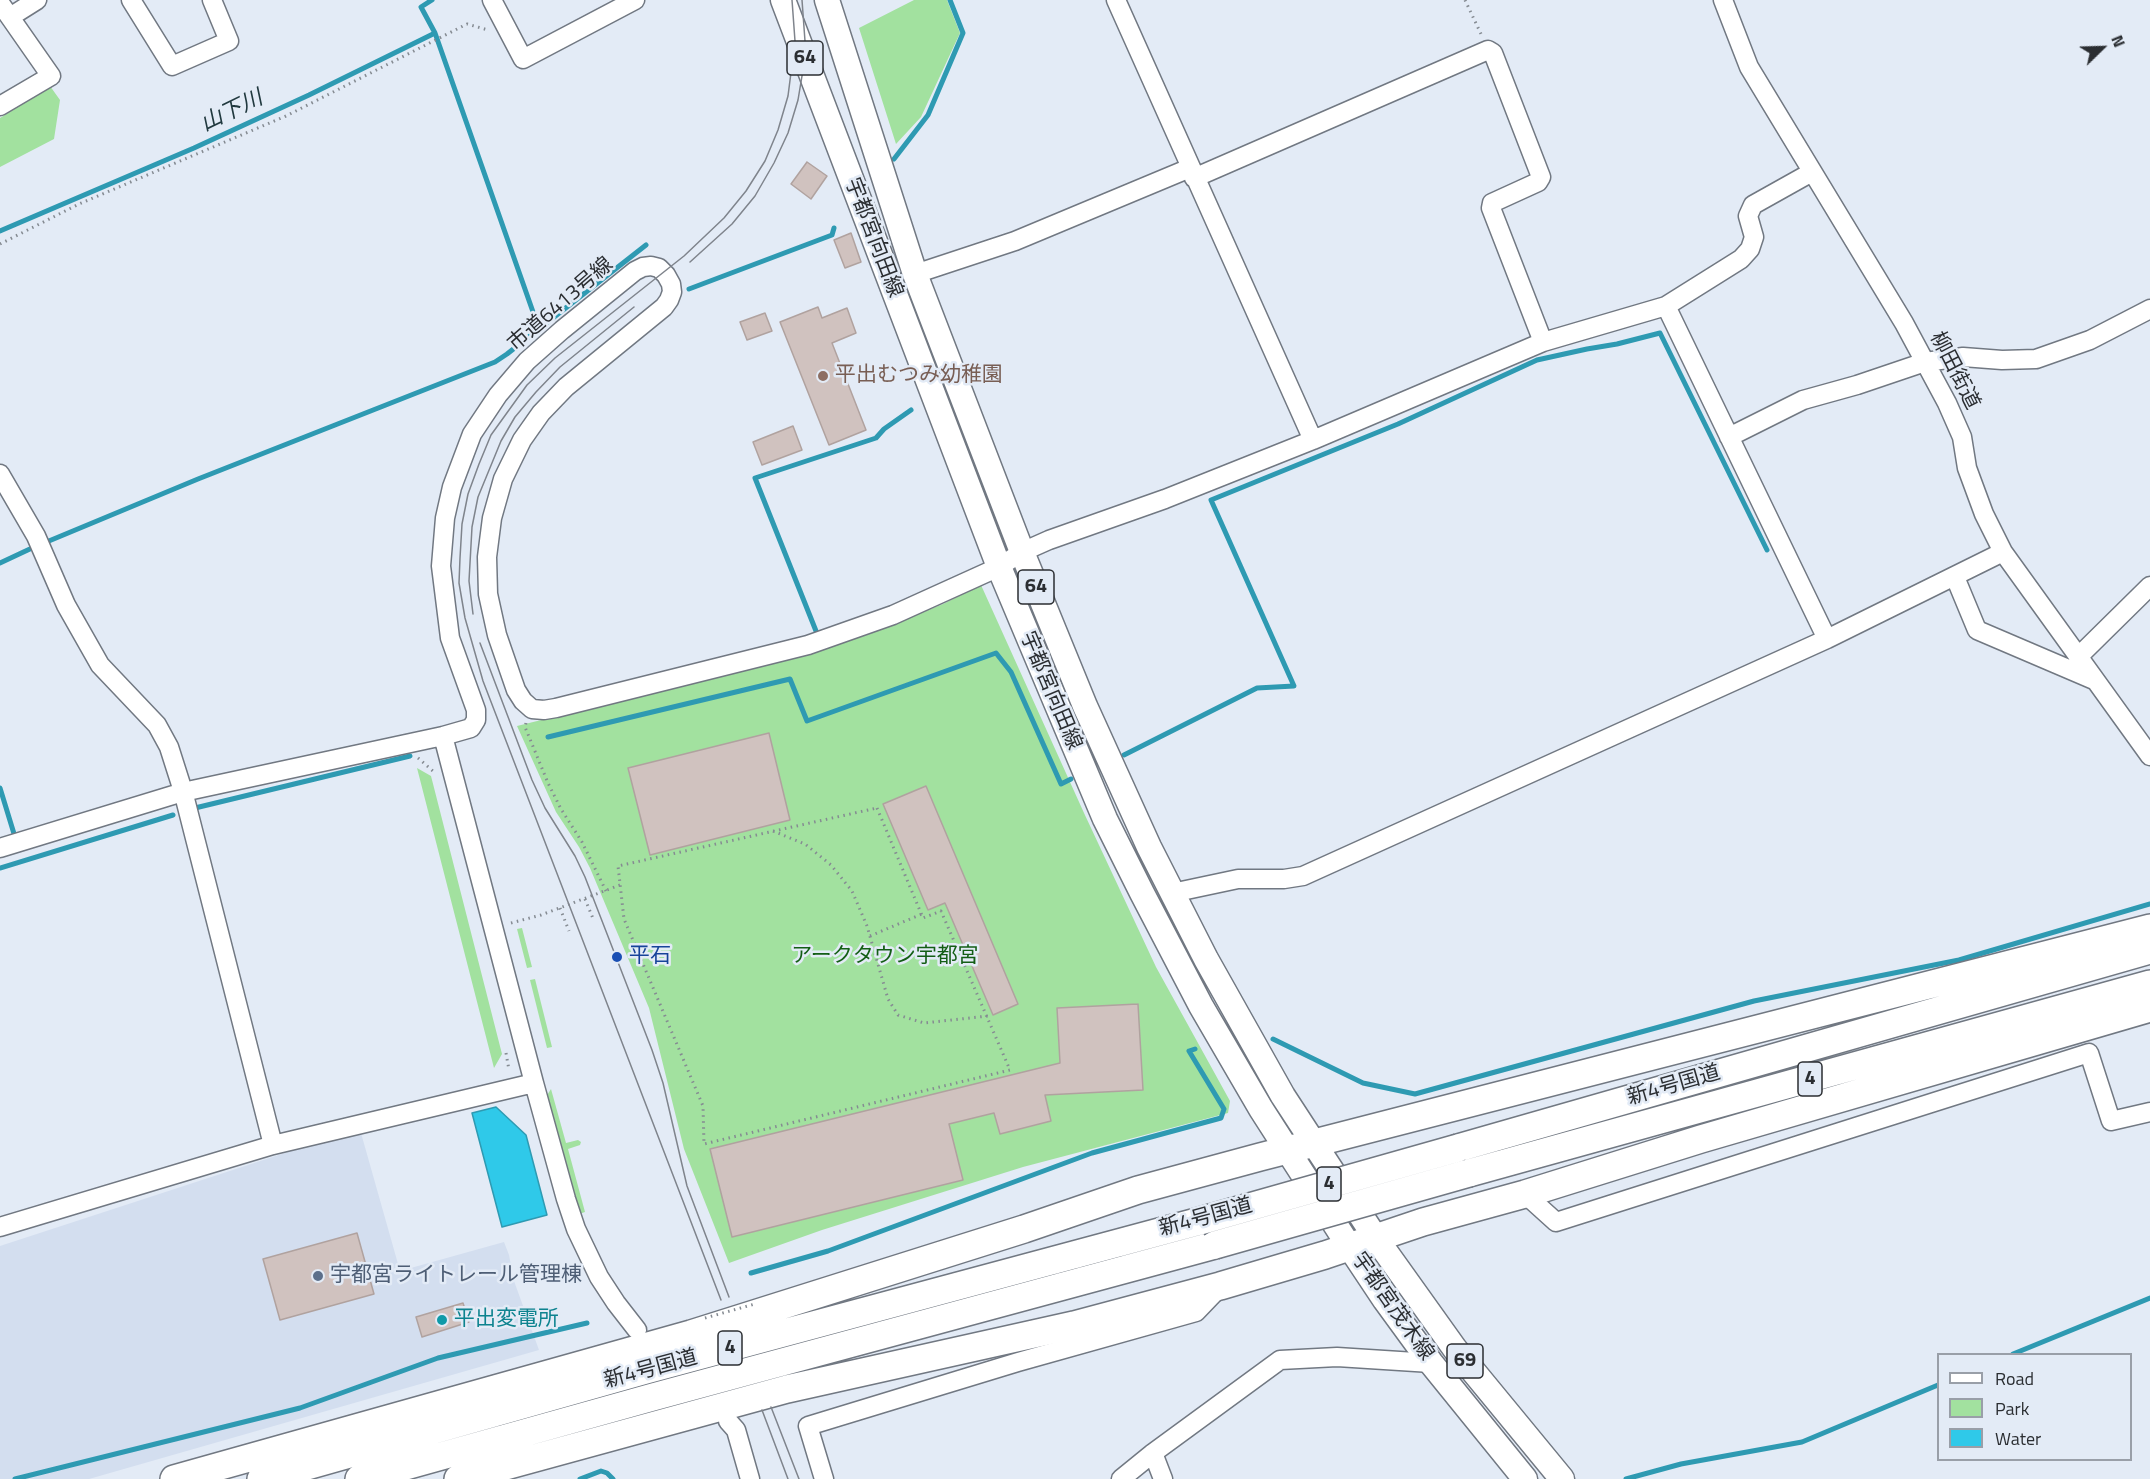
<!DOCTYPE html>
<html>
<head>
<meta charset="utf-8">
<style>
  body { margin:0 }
  #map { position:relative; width:2150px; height:1479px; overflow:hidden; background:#e3ebf6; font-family:"Titillium Web",sans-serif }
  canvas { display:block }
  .legend { position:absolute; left:1937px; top:1353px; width:195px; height:108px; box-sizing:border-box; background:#e3ebf6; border:2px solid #999fa8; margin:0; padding:8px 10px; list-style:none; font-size:18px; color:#2b2e32 }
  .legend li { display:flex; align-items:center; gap:12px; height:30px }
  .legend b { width:30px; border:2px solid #999fa8 }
  .north { position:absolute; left:2072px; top:18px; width:60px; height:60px; -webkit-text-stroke:4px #e3ebf6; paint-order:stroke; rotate:67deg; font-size:16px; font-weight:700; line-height:24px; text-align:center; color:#2b2e32 }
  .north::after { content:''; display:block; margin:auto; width:21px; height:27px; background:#2b2e32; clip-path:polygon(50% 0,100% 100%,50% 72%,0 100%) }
</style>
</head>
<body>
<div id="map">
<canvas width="2150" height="1479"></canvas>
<ul class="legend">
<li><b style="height:8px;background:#fff"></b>Road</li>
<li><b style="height:16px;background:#a2e19f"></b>Park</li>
<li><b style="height:16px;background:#2fc9e9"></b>Water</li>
</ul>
<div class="north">N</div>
</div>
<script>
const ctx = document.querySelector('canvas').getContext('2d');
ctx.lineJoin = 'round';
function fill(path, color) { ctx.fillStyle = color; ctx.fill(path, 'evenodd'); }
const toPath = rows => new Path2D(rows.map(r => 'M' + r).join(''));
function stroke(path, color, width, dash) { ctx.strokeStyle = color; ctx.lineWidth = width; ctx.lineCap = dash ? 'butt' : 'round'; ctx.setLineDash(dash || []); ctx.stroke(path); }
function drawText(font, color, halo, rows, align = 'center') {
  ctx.font = font + ' "Titillium Web","Noto Sans JP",sans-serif'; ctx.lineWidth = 5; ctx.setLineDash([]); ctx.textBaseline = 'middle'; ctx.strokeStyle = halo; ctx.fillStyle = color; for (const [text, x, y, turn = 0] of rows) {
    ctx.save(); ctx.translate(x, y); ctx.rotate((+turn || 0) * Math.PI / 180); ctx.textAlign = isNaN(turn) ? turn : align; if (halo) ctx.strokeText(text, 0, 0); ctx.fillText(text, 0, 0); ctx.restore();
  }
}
fill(toPath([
  [361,1133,400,1271,504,1242,509,1255,514,1281,539,1350,89,1479,0,1479,0,1246,294,1150]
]), '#d3deef');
fill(toPath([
  [914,0,947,0,960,33,921,117,896,144,859,28],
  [50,86,60,100,54,139,0,167,0,118],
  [981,585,1084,813,1156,967,1230,1101,1228,1113,1023,1167,822,1230,729,1263,684,1149,649,1008,590,868,579,847,556,812,517,726,796,657,867,635,943,604],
  [417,768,431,776,502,1054,494,1068],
  [522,928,532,967,527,968,517,929],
  [535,979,552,1047,547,1048,530,980],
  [551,1089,566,1143,578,1140,581,1142,580,1145,568,1149,585,1212,576,1215,544,1100]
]), '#a2e19f');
const water = toPath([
  [496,1107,526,1135,547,1215,502,1227,472,1113,496,1107]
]);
fill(water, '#2fc9e9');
stroke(water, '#2e9ab2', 1.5);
stroke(toPath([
  [435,33,539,329],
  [894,159,928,115,963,33,950,0],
  [0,231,194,148,309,95,435,33,421,7,432,0],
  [689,289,832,235,834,228],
  [0,563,32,548,198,479,495,362,507,354,646,245],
  [815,637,818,636,755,478,876,438,884,429,911,410],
  [548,737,790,679,807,721,996,653,1011,672,1061,784,1071,779],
  [1124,755,1257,688,1294,686,1211,500,1398,424,1537,360,1587,349,1617,344,1660,333,1767,550],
  [0,788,15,837],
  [195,808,410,756],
  [0,868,173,815],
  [1273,1039,1363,1083,1415,1094,1754,1001,1959,960,2150,904],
  [751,1273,828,1251,1092,1153,1221,1118,1224,1109,1189,1051,1195,1049],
  [2013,1354,2150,1298],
  [15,1479,300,1408,438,1358,587,1323],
  [580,1479,601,1471,607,1473,613,1479],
  [1626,1479,1681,1464,1802,1442,1938,1385]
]), '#2e9ab2', 5);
const building = toPath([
  [807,162,827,176,811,199,791,184,807,162],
  [851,233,861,262,845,268,834,240,851,233],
  [818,307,822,318,847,308,856,333,832,343,866,430,829,445,780,322,818,307],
  [765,313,772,331,747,340,740,322,765,313],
  [793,426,802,450,762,465,753,442,793,426],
  [769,733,790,820,650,855,628,768,769,733],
  [926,786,1018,1004,993,1015,945,903,928,910,883,804,926,786],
  [1138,1004,1143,1090,1045,1095,1051,1121,1000,1134,994,1113,949,1124,963,1180,732,1237,710,1149,1060,1063,1057,1008,1138,1004],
  [357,1233,374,1294,280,1320,263,1259,357,1233],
  [463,1303,469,1322,422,1337,416,1317,463,1303]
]);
fill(building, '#d0c2bf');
stroke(building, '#b0a29f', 1.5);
const minor = toPath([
  [131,0,172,66,229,41,212,0],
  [492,0,523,59,635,0],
  [1116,0,1313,440],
  [1723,0,1749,67,1904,323,1947,403,1962,437,1967,468,1984,514,2003,552,2150,756],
  [0,3,51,76,0,106],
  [10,17,37,0],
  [1194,178,1488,50,1493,53,1541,177,1538,182,1492,203,1491,208,1543,342],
  [915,274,1015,241,1190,168],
  [1666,306,1827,639],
  [1729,437,1803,400,1857,385,1925,362,1963,357,2002,360,2036,359,2090,340,2150,309],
  [0,474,36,536,66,605,100,665,157,725,169,747,183,791,273,1145],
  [1955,577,1977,630,2094,680],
  [2078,657,2150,586],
  [443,736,534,1083],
  [0,848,183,792,443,736,471,728,476,720,476,710,450,638,441,566,445,518,452,487,472,434,498,395,527,361,562,330,635,271,643,267,651,266,659,268,666,275,671,284,672,292,669,300,664,307,566,387,541,413,522,440,503,479,492,518,487,557,488,594,497,635,516,690,523,701,532,709,544,710,556,708,808,645,893,615,999,567,1022,552,1049,540,1165,499,1313,440,1543,342,1666,306,1741,259,1750,249,1754,237,1748,216,1753,205,1812,172],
  [1172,893,1238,879,1284,879,1303,876,1827,639,2003,552],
  [1525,1194,1556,1222,2089,1053,2111,1121,2150,1112],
  [0,1227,273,1145,534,1083,566,1199,576,1229,599,1277,616,1303,637,1330],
  [728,1421,736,1430,750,1479],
  [1153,1453,1163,1479],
  [824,1479,808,1426,1018,1362,1196,1312,1219,1288],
  [1121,1479,1153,1453,1280,1360,1337,1357,1431,1363]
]);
const major = toPath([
  [783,0,999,567,1105,819,1142,893,1201,1006,1261,1109,1349,1246,1385,1300,1431,1363,1525,1479],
  [827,0,915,274,1022,552,1085,706,1149,847,1206,959,1283,1096,1375,1237,1455,1349,1562,1479]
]);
const highway = toPath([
  [1458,1148,2150,950],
  [1469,1173,2150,984],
  [174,1479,691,1334,1024,1229,1138,1190,1260,1157,2150,928],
  [261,1479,646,1370,1200,1221],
  [359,1479,653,1397,1215,1245],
  [458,1479,787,1389,1074,1325,1220,1286,1325,1255,1423,1222,1525,1194,1701,1139,2150,1008]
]);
stroke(minor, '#717882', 21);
stroke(major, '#717882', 27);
stroke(highway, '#717882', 30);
stroke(toPath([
  [1465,0,1481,34],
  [0,244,79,204,286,116,467,24,488,30],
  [526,723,525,727,548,783,561,809,582,842,606,891],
  [418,758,433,771],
  [877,808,923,918,941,911,1010,1070,704,1144,703,1106,624,919,618,866,877,808],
  [773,831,805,844,831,865,852,891,867,926,888,999,898,1015,924,1023,988,1016],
  [585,899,594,921],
  [560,908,569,931],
  [511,923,541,915,620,885],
  [870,936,922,914],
  [506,1053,509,1070]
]), '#858b92', 3, [1.5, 4.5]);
stroke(minor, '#fff', 18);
stroke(major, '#fff', 24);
stroke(highway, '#fff', 27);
stroke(toPath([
  [690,262,732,224,755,196,774,163,788,133,798,100,803,70,805,41,802,0],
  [473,614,469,581,472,527,478,497,501,441,515,417,536,392,560,367,634,307],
  [480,643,532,780,545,808,575,856,585,877,652,1050,663,1083,687,1186,729,1297],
  [721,1300,483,681,465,618,459,583,460,558,462,524,468,494,479,464,491,435,527,385,555,358,684,256,724,218,746,191,765,161,778,130,788,96,795,41,792,0],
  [771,1407,799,1479],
  [762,1410,788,1479]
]), '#7f848c', 1.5);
const highwayBridge = toPath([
  [1200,1221,1458,1148],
  [1215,1245,1469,1173]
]);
stroke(highwayBridge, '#717882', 30, []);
stroke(toPath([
  [705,1318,755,1304]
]), '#858b92', 3, [1.5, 4.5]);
stroke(highwayBridge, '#fff', 27);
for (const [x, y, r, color] of [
  [823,376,6,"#8d6e63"],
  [617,957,6,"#1a4fb4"],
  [318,1276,6,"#5c6f8a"],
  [442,1320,6,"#0f9aa8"]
]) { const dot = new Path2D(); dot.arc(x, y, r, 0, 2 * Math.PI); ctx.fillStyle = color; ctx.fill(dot); stroke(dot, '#e3ebf6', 2); }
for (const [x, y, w] of [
  [805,58,36],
  [1036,587,36],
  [1810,1079,24],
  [1329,1184,24],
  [730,1348,24],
  [1465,1361,36]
]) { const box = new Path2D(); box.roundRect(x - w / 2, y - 17, w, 34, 4.5); ctx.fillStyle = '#e3ebf6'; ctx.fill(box); stroke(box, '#2b2e32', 1.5); }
drawText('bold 20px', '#2b2e32', null, [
  ["64",805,58],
  ["64",1036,587],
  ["4",1810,1079],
  ["4",1329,1184],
  ["4",730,1348],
  ["69",1465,1361]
]);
drawText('21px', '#2b2e32', '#e3ebf6', [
  ["宇都宮向田線",873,238,69],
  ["市道6413号線",561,305,-41],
  ["柳田街道",1954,371,63],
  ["宇都宮向田線",1050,691,67],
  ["新4号国道",1674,1086,-16],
  ["新4号国道",1206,1218,-15],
  ["宇都宮茂木線",1392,1307,55],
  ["新4号国道",651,1370,-15]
]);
drawText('21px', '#785e54', '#e3ebf6', [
  ["平出むつみ幼稚園",835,376]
], 'left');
drawText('21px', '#164399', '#e3ebf6', [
  ["平石",629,957]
], 'left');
drawText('21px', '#135e15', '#e3ebf6', [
  ["アークタウン宇都宮",885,957]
]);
drawText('21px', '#4e5e75', '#e3ebf6', [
  ["宇都宮ライトレール管理棟",330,1276]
], 'left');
drawText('21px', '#0d838f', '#e3ebf6', [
  ["平出変電所",454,1320]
], 'left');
drawText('italic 22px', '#21393f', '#e3ebf6', [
  ["山下川",232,112,-26]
]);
</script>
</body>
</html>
